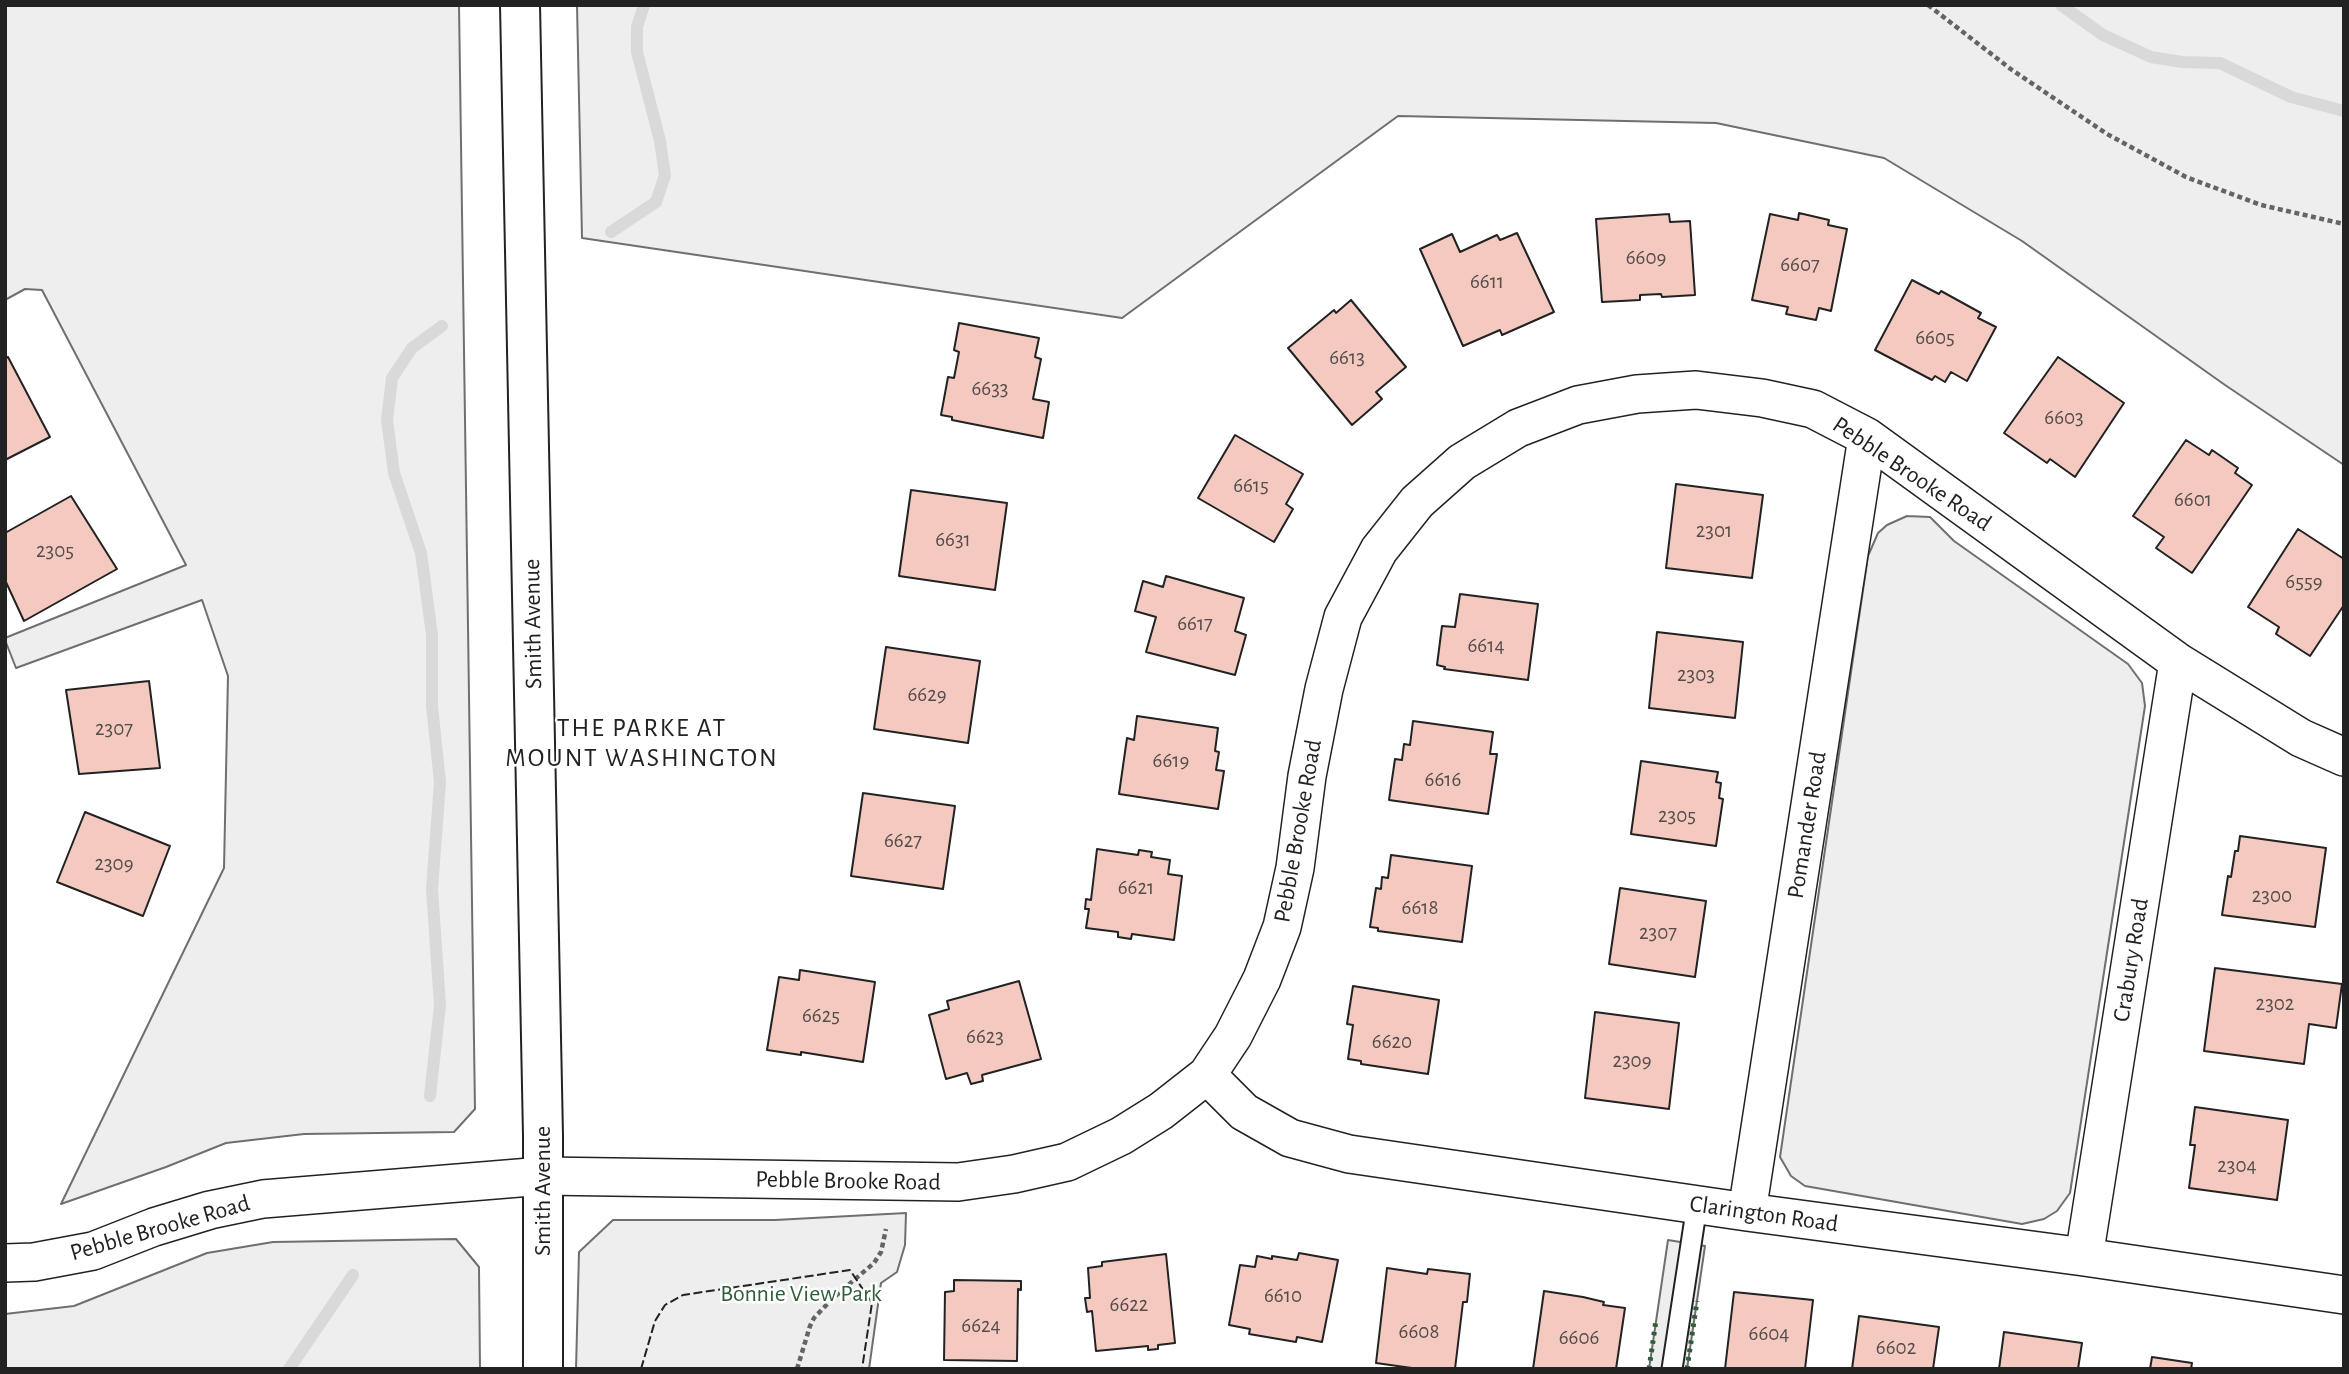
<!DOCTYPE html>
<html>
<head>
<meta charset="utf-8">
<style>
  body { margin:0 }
  #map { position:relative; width:2349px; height:1374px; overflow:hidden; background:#fff; font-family:"Alegreya Sans",sans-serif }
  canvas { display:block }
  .frame { position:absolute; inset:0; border:7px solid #222; pointer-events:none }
</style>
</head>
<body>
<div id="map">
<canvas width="2349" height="1374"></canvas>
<div class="frame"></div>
</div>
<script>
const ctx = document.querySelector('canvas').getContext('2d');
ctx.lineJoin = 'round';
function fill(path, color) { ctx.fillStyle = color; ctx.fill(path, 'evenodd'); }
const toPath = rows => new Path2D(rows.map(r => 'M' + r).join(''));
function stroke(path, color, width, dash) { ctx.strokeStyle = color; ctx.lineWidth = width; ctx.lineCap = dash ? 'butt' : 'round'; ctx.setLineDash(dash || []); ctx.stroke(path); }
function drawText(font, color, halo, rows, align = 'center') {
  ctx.font = font + ' "Alegreya Sans",sans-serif'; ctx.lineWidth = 5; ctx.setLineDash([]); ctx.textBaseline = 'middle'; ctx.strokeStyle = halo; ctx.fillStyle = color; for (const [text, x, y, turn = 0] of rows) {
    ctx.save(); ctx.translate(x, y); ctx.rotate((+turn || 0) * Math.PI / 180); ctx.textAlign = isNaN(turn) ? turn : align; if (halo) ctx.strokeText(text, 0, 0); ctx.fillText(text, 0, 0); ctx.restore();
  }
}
const green = toPath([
  [5,5,459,5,475,1109,454,1132,304,1134,226,1143,166,1167,61,1204,224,868,228,676,202,600,16,668,5,640,5,638,186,565,42,290,25,289,5,300,5,5],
  [577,5,2344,5,2344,465,2225,385,2022,241,1884,158,1716,123,1398,116,1122,318,582,238,577,5],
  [1907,516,1930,517,1954,541,2128,664,2142,683,2145,706,2070,1193,2057,1211,2044,1219,2022,1224,1805,1186,1791,1176,1780,1157,1868,556,1878,533,1887,525,1907,516],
  [906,1213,905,1245,897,1272,881,1283,869,1369,576,1369,579,1252,613,1220,775,1220,906,1213],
  [456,1239,479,1267,480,1369,5,1369,5,1314,74,1306,207,1253,273,1242,456,1239],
  [1668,1240,1705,1246,1687,1369,1649,1369,1668,1240]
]);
fill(green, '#eee');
stroke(green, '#6f6f6f', 2);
stroke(toPath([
  [2061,5,2103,35,2151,57,2182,62,2220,63,2291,97,2344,111],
  [611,232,656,202,665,175,660,141,637,52,637,27,644,5],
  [430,1096,440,1005,432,889,440,782,432,706,432,635,421,553,394,473,387,420,392,378,412,348,442,326],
  [289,1369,353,1275]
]), '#d9d9d9', 12);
const building = toPath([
  [1799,213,1829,220,1828,225,1847,229,1831,311,1819,308,1816,320,1786,314,1788,307,1752,300,1770,214,1798,220,1799,213],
  [1669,214,1670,222,1690,221,1695,295,1662,297,1661,294,1640,295,1640,300,1602,302,1596,219,1669,214],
  [1517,233,1554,312,1502,335,1500,330,1463,346,1420,249,1452,234,1460,252,1497,235,1500,240,1517,233],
  [1912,280,1939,294,1941,291,1981,313,1978,318,1996,327,1967,381,1951,372,1945,382,1935,376,1932,380,1875,350,1912,280],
  [1351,300,1406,367,1376,392,1382,399,1352,425,1288,348,1334,310,1336,313,1351,300],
  [959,323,1039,338,1035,357,1041,359,1033,399,1049,402,1043,438,952,420,952,417,941,415,948,377,954,378,959,352,954,350,959,323],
  [8,357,50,437,5,460,5,359,8,357],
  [2058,357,2124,403,2075,477,2050,459,2047,463,2004,433,2058,357],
  [1235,435,1303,474,1286,504,1293,509,1274,542,1198,498,1235,435],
  [2186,440,2209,455,2212,450,2238,468,2235,473,2252,485,2192,573,2156,548,2164,537,2133,516,2186,440],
  [1676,484,1763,495,1752,578,1666,568,1676,484],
  [911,490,1007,503,995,590,899,576,911,490],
  [71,496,117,569,24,621,5,580,5,533,71,496],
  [2298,529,2344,559,2344,605,2310,656,2276,634,2279,627,2248,607,2298,529],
  [1166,576,1244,598,1235,631,1246,635,1235,675,1146,652,1156,617,1135,611,1143,581,1163,587,1166,576],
  [1460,594,1538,604,1528,680,1444,669,1445,667,1437,665,1442,626,1455,627,1460,594],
  [1657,632,1743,642,1735,718,1649,708,1657,632],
  [886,647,980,661,968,743,874,729,886,647],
  [149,681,160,768,79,774,66,690,149,681],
  [1137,716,1218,728,1215,751,1219,752,1216,770,1224,771,1218,809,1119,794,1127,738,1134,740,1137,716],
  [1413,721,1493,732,1490,754,1497,754,1488,814,1389,800,1395,759,1402,760,1404,744,1410,745,1413,721],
  [1641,761,1718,772,1716,782,1721,783,1719,798,1723,799,1716,846,1631,834,1641,761],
  [863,793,955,806,943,889,851,876,863,793],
  [85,812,170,846,143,916,57,882,85,812],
  [2240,836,2326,848,2315,927,2222,915,2228,876,2231,877,2235,851,2238,851,2240,836],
  [1097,849,1138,855,1139,850,1152,852,1151,857,1170,860,1168,874,1182,876,1174,940,1132,934,1131,939,1118,937,1118,932,1086,928,1089,909,1085,909,1086,899,1091,900,1097,849],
  [1391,855,1472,866,1462,942,1378,931,1378,928,1370,927,1376,888,1381,889,1382,877,1388,878,1391,855],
  [1620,888,1706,901,1695,977,1609,964,1620,888],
  [2215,968,2342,984,2336,1028,2309,1024,2304,1064,2204,1051,2215,968],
  [800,970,875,982,863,1062,801,1052,801,1055,767,1050,779,977,799,980,800,970],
  [1019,981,1041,1059,982,1075,983,1081,971,1084,967,1073,946,1079,929,1015,949,1009,947,1001,1019,981],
  [1353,986,1439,1000,1428,1074,1361,1064,1361,1061,1348,1059,1353,1025,1347,1024,1353,986],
  [1595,1012,1679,1023,1669,1109,1585,1098,1595,1012],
  [2195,1107,2288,1120,2277,1200,2189,1188,2195,1145,2190,1145,2195,1107],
  [1299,1253,1338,1260,1322,1342,1297,1337,1296,1342,1249,1334,1250,1329,1229,1325,1240,1265,1255,1267,1257,1256,1272,1259,1272,1256,1297,1260,1299,1253],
  [1166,1254,1175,1343,1158,1345,1158,1349,1148,1350,1148,1346,1096,1351,1092,1311,1087,1312,1085,1298,1090,1298,1088,1268,1102,1266,1102,1262,1166,1254],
  [1387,1268,1427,1274,1428,1269,1470,1274,1467,1302,1463,1302,1455,1369,1419,1369,1376,1363,1387,1268],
  [954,1280,1021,1281,1021,1290,1018,1289,1017,1361,944,1360,945,1292,954,1291,954,1280],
  [1544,1291,1583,1297,1604,1302,1603,1305,1625,1308,1616,1369,1533,1369,1544,1291],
  [1734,1292,1813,1300,1805,1369,1725,1369,1734,1292],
  [1859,1316,1939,1327,1933,1369,1852,1369,1859,1316],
  [2004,1332,2082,1343,2078,1369,1999,1369,2004,1332],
  [2152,1357,2192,1363,2191,1369,2150,1369,2152,1357]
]);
fill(building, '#f3c9c0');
stroke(building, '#222', 2);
const service = toPath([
  [1672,1369,1697,1205]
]);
const minor = toPath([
  [1207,1075,1244,1112,1290,1138,1349,1154,1747,1212,2084,1257,2344,1295],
  [1747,1212,1867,437],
  [2084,1257,2178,662],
  [5,1263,34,1262,93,1251,154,1227,210,1210,263,1199,543,1176,958,1182,1014,1174,1067,1162,1121,1136,1161,1111,1207,1075,1233,1036,1262,979,1282,927,1295,868,1307,776,1324,689,1343,617,1379,550,1417,502,1462,462,1518,428,1578,405,1637,394,1696,390,1762,398,1813,409,1867,437,2178,662,2301,738,2344,757]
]);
const secondary = toPath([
  [520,5,543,1135,543,1369]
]);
stroke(service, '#222', 23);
stroke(minor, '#222', 40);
stroke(secondary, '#222', 42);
stroke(toPath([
  [1928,5,2012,70,2107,134,2186,177,2261,205,2344,224],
  [797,1369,810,1326,814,1318,833,1298,874,1263,881,1252,886,1229]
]), '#646464', 4.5, [5, 3.5]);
stroke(service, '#fff', 19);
stroke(minor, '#fff', 37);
stroke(secondary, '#fff', 38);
stroke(toPath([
  [1649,1369,1656,1320],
  [1687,1369,1697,1301]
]), '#2f5e38', 5, [3.5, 5]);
stroke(toPath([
  [641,1369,655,1321,665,1305,683,1295,850,1270,872,1303,862,1369]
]), '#222', 2, [9, 3.5]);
drawText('21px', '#564c4a', null, [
  ["6609",1646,258],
  ["6607",1800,265],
  ["6611",1487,282],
  ["6605",1935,338],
  ["6613",1347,358],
  ["6633",990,389],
  ["6603",2064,418],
  ["6615",1251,486],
  ["6601",2193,500],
  ["2301",1714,531],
  ["6631",953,540],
  ["2305",55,551],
  ["6559",2304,582],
  ["6617",1195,624],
  ["6614",1486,646],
  ["2303",1696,675],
  ["6629",927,695],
  ["2307",114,729],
  ["6619",1171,761],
  ["6616",1443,780],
  ["2305",1677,816],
  ["6627",903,841],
  ["2309",114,864],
  ["6621",1136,888],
  ["2300",2272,896],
  ["6618",1420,908],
  ["2307",1658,933],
  ["2302",2275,1004],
  ["6625",821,1016],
  ["6623",985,1037],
  ["6620",1392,1042],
  ["2309",1632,1061],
  ["2304",2237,1166],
  ["6610",1283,1296],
  ["6622",1129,1305],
  ["6624",981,1326],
  ["6608",1419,1332],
  ["6604",1769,1334],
  ["6606",1579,1338],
  ["6602",1896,1348]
]);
drawText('24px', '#222', '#fff', [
  ["Pebble Brooke Road",1912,474,34],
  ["Smith Avenue",533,624,-91],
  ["Pomander Road",1807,825,-81],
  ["Pebble Brooke Road",1298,831,-80],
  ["Crabury Road",2131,960,-81],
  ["Pebble Brooke Road",848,1181,1],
  ["Smith Avenue",543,1191,-90],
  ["Clarington Road",1764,1214,8],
  ["Pebble Brooke Road",160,1228,-16]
]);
drawText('24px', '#2f5e38', '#fff', [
  ["Bonnie View Park",801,1294]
]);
ctx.letterSpacing = '2px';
drawText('26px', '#222', '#fff', [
  ["THE PARKE AT",642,728],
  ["MOUNT WASHINGTON",642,758]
]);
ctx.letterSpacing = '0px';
</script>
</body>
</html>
